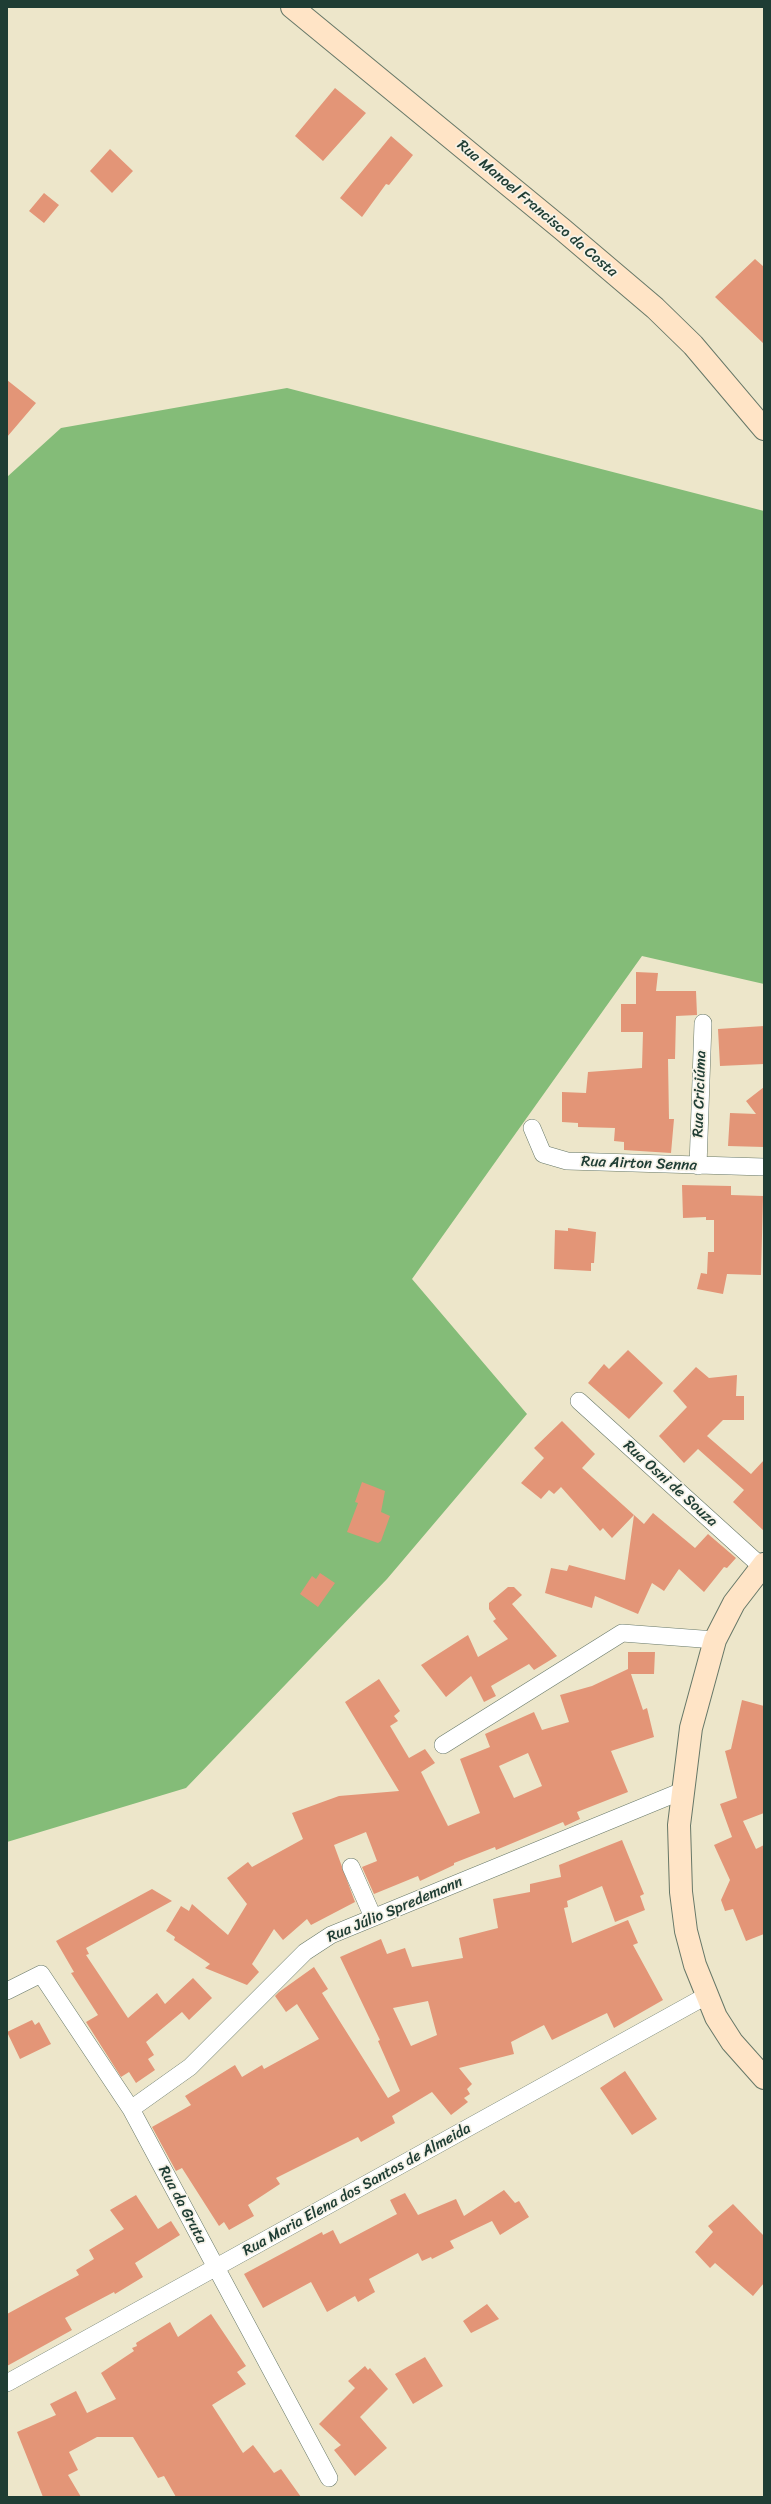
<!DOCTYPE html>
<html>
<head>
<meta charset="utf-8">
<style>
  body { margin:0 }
  #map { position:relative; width:771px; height:2504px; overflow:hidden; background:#ede6ca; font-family:Sriracha,sans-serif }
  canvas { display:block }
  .frame { position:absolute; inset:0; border:8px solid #1f3d34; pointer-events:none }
</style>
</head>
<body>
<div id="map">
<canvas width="771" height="2504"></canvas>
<div class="frame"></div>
</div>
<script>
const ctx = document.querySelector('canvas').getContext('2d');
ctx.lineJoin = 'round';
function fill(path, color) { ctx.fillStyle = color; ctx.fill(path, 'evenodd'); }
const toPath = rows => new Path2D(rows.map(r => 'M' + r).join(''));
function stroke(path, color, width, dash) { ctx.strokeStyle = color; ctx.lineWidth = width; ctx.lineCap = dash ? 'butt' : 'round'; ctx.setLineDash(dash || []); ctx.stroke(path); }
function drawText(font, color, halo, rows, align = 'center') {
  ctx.font = font + ' Sriracha,sans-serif'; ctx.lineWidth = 3.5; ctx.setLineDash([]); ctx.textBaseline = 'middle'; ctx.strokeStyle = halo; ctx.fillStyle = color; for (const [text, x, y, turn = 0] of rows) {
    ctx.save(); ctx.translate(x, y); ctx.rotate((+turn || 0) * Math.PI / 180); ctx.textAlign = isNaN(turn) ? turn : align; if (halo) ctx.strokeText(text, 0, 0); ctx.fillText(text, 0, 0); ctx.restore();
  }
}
fill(toPath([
  [287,388,764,511,764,984,642,956,412,1279,527,1414,387,1579,186,1788,7,1842,7,477,61,428]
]), '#84bc78');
fill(toPath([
  [335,88,366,113,323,161,295,136],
  [391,136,413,155,389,185,386,184,362,217,340,198],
  [110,149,133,171,112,193,90,171],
  [44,193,59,205,44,223,29,211],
  [755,259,764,267,764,344,715,297],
  [7,380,36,403,7,437],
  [636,972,658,973,656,991,696,991,697,1015,676,1016,675,1059,668,1059,669,1119,674,1119,671,1153,624,1150,624,1142,614,1141,615,1128,578,1127,578,1123,562,1122,562,1092,586,1093,588,1072,642,1068,643,1032,621,1032,621,1004,636,1004],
  [764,1026,764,1064,720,1066,718,1029],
  [764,1087,764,1147,728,1146,730,1113,756,1114,746,1101],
  [682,1185,731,1186,731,1195,763,1196,761,1275,727,1274,723,1294,697,1289,701,1273,707,1274,708,1252,714,1252,714,1220,706,1220,706,1217,683,1218],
  [568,1228,596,1232,594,1263,591,1263,591,1271,554,1269,555,1230,568,1231],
  [628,1350,663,1383,629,1419,588,1383,604,1364,609,1369],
  [696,1367,709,1378,737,1375,736,1396,744,1396,744,1420,723,1420,707,1436,751,1474,764,1460,764,1531,733,1502,744,1490,698,1449,684,1463,659,1436,687,1407,673,1391],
  [562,1421,595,1454,582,1468,634,1515,612,1538,603,1528,600,1531,561,1487,554,1494,549,1490,541,1499,521,1483,544,1458,534,1448],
  [362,1482,385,1491,381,1512,390,1516,381,1541,378,1543,347,1532,358,1503,355,1502],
  [653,1513,695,1548,708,1534,736,1558,727,1568,724,1567,704,1592,679,1569,664,1591,652,1583,638,1614,595,1596,592,1608,545,1593,551,1568,567,1571,569,1565,625,1580,634,1515,644,1524],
  [320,1573,335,1583,318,1607,300,1594,312,1576,316,1579],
  [508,1587,514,1587,522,1595,512,1604,557,1656,534,1670,529,1664,491,1686,496,1696,484,1702,471,1676,446,1697,421,1665,468,1635,478,1657,508,1639,493,1621,496,1619,489,1609,489,1603],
  [628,1652,655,1652,654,1674,631,1674,643,1710,647,1708,654,1737,611,1751,628,1792,577,1812,580,1819,565,1826,563,1822,496,1850,495,1847,454,1863,454,1865,420,1881,418,1876,374,1894,362,1867,377,1861,366,1832,334,1845,355,1902,311,1925,307,1919,283,1940,274,1929,252,1964,259,1972,247,1985,205,1968,210,1964,174,1940,175,1937,166,1931,181,1906,189,1911,192,1904,228,1935,247,1904,227,1878,248,1862,252,1867,303,1839,292,1813,339,1796,399,1791,345,1702,379,1679,400,1711,394,1716,398,1721,390,1726,409,1758,425,1749,435,1763,421,1772,448,1826,480,1813,460,1759,490,1747,485,1734,534,1712,542,1730,569,1722,560,1695,592,1686,628,1669],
  [528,1753,542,1786,514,1798,499,1766],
  [742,1700,764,1706,764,1813,743,1821,756,1849,764,1845,764,1934,746,1941,733,1909,725,1911,721,1900,730,1880,714,1845,732,1837,720,1804,737,1798,725,1751,731,1749],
  [622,1840,644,1894,640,1896,645,1910,615,1922,602,1886,567,1901,568,1907,564,1908,572,1943,628,1920,638,1943,633,1945,663,2000,614,2028,607,2013,552,2040,544,2025,511,2042,514,2054,459,2068,472,2084,467,2089,470,2094,464,2098,468,2102,451,2115,432,2092,392,2116,395,2123,361,2142,358,2137,276,2178,280,2184,248,2205,254,2216,229,2230,224,2222,219,2226,182,2168,176,2171,152,2127,191,2105,185,2096,235,2065,242,2077,262,2065,264,2069,319,2039,297,2004,286,2012,275,1996,279,1992,314,1967,328,1989,322,1993,388,2098,400,2091,378,2041,380,2040,340,1957,381,1939,387,1954,405,1948,412,1967,463,1958,459,1938,498,1928,493,1899,530,1892,530,1884,561,1877,559,1865],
  [428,2001,437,2035,411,2046,393,2008],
  [152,1889,172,1901,86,1948,89,1954,86,1955,128,2018,157,1993,165,2004,193,1978,212,1998,189,2020,182,2012,146,2042,154,2055,148,2059,155,2070,136,2083,129,2072,121,2077,86,2022,98,2015,71,1973,74,1972,56,1941],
  [32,2020,35,2025,39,2022,51,2044,20,2059,7,2032],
  [625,2071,657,2119,632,2135,600,2088],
  [504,2190,515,2203,519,2201,529,2217,500,2235,492,2221,450,2241,454,2248,432,2259,431,2257,422,2261,418,2253,369,2279,375,2292,358,2302,355,2296,327,2312,311,2282,263,2308,244,2274,322,2232,323,2235,333,2230,340,2244,397,2214,390,2200,405,2193,418,2215,456,2199,464,2216],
  [136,2195,158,2229,171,2221,180,2235,135,2263,143,2277,115,2294,114,2292,65,2318,72,2330,7,2366,7,2314,79,2275,76,2270,94,2259,89,2250,124,2229,110,2210],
  [733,2204,764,2236,764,2283,753,2296,715,2263,710,2268,695,2252,713,2232,708,2226],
  [487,2304,499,2319,471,2333,463,2321],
  [211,2314,246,2366,237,2372,246,2384,212,2405,243,2453,253,2445,274,2473,281,2469,301,2497,176,2497,164,2476,158,2478,133,2437,97,2437,69,2452,78,2470,68,2475,81,2497,43,2497,17,2432,56,2415,50,2404,76,2391,87,2413,116,2399,101,2373,134,2351,132,2348,137,2346,136,2343,170,2322,178,2337],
  [425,2357,443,2386,413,2404,395,2374],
  [365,2366,368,2370,370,2368,388,2389,360,2417,387,2448,355,2476,334,2450,341,2445,319,2424,355,2388,348,2381]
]), '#e39577');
const minor = toPath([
  [532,1128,543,1154,567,1161,764,1167],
  [698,1166,703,1023],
  [579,1401,762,1567],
  [443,1745,622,1633,715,1640],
  [351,1867,373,1917],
  [7,1991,41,1974,131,2109,329,2478],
  [131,2109,190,2067,305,1952,331,1935,682,1791],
  [7,2383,706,1996]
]);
const secondary = toPath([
  [292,7,562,229,655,308,693,345,764,429],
  [764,1564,734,1603,715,1640,691,1728,679,1825,681,1892,686,1931,695,1965,716,2017,732,2042,764,2078]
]);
stroke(minor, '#677868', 18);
stroke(secondary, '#677868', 24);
stroke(minor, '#fff', 17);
stroke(secondary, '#ffe4c6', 22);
drawText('15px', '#1f3d34', '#f7f3e8', [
  ["Rua Manoel Francisco da Costa",537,209,40],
  ["Rua Criciúma",700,1094,-88],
  ["Rua Airton Senna",639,1164,2],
  ["Rua Osni de Souza",670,1484,42],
  ["Rua Júlio Spredemann",395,1910,-23],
  ["Rua Maria Elena dos Santos de Almeida",357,2190,-29],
  ["Rua da Gruta",182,2205,62]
]);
</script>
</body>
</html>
